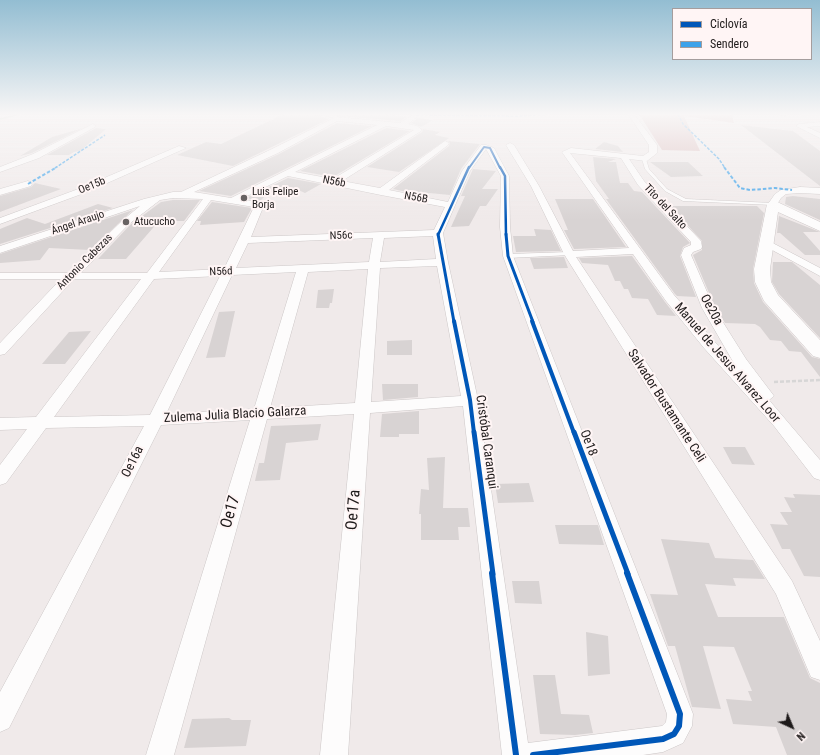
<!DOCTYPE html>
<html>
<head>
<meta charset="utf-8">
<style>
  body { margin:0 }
  #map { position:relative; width:820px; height:755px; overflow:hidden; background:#f0eaea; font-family:"Roboto Condensed",sans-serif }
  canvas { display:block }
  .legend { position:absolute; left:672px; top:8px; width:140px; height:52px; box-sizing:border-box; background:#fff5f5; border:1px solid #a59d9d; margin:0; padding:5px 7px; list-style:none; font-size:12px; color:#1e1a1a }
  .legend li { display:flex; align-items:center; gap:8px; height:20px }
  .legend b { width:20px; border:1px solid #a59d9d }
  .north { position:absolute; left:772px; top:707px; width:40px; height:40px; -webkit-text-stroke:3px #fff5f5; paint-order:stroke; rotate:136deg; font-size:11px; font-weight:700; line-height:16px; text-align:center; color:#1e1a1a }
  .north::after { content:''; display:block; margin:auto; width:14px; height:18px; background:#1e1a1a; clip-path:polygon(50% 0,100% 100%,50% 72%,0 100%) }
</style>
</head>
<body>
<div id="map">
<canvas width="820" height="755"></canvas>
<ul class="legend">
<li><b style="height:5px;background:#0057b8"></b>Ciclovía</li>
<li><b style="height:5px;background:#3da2ea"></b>Sendero</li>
</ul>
<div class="north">N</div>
</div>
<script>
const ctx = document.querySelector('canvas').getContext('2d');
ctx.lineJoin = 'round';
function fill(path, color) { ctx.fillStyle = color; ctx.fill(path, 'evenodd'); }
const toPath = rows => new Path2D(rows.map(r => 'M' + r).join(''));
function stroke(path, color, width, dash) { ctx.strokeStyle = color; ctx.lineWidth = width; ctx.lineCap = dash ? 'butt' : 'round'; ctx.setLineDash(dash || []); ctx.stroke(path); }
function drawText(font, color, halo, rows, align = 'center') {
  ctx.font = font + ' "Roboto Condensed",sans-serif'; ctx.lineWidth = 4; ctx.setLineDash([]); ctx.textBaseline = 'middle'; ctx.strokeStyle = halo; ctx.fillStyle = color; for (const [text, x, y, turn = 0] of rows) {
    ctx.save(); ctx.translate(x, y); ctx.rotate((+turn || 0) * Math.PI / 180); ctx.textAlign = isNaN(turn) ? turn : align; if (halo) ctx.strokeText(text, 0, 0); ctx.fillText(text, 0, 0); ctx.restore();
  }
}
fill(toPath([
  [639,114,732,114,734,123,684,116,700,151,662,150]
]), '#dbbcbd');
fill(toPath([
  [19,114,23,114,0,120,0,118,19,114]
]), '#b4cab1');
fill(toPath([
  [284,114,314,114,329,119,233,166,177,155,206,142,221,144],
  [338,114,385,114,407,117,400,121,338,116],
  [418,118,433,120,421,127,411,123],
  [337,123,372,126,231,196,199,191,279,154],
  [741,125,793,131,820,151,820,186],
  [83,128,32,153,20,156,52,137],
  [96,128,106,129,80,151,74,152,69,155,47,155],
  [386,128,410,131,333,177,300,171],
  [423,129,440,132,435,135,449,138,399,172,367,167,422,132],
  [448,141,480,144,461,169,450,195,429,193,425,196,393,189,449,146,450,143],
  [604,142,618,146,623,152,595,149],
  [593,157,616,159,608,162,616,162,620,183,628,183,634,191,642,192,690,243,683,247,680,256,696,297,677,296,675,294,606,199,609,199,596,181],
  [650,162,688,162,703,176,671,177],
  [473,169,496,171,482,189,498,189,486,206,480,206,469,226,451,227,465,196,461,196],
  [288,178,321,184,305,193,296,189,279,195,270,191,260,201,246,198],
  [35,183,61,189,0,212,0,196,31,187],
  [793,196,820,199,820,220,785,204,786,197],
  [555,199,593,199,626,247,574,249,564,230,568,230],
  [173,200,200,200,184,221,159,221,126,259,98,259,130,225,161,202],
  [212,202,252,208,244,222,200,225,201,221,197,221],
  [98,204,113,208,0,244,0,229,27,218,45,224],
  [670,206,757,206,764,213,753,269,754,283,763,302,812,357,820,359,820,377,801,352,789,351,781,341,770,340,760,327,755,324,725,323,715,307,693,255,702,250,702,241],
  [133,210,90,250,49,248,40,260,0,263,0,254],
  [779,216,820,232,803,232,820,251,820,255,805,255,780,233,777,233],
  [534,229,551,230,561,251,516,252,513,236,536,236],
  [632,256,665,302,676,316,657,315,648,299,632,298,628,289,624,289,620,281,615,281,608,265,582,263,579,258],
  [564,257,568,268,534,269,530,258],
  [773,262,792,262,820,285,820,338,779,294,772,282],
  [334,289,332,303,330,303,329,308,316,308,318,290],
  [235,311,225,357,206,358,219,312],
  [91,331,65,364,42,364,69,332],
  [412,340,412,355,387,355,387,341],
  [382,384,418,384,418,397,383,400],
  [419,411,419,434,399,434,399,437,380,437,382,414],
  [321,424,318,440,286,443,280,480,255,481,259,463,264,463,271,426],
  [723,447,745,447,755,465,732,464],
  [445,457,443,508,468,508,470,527,458,527,459,540,421,540,421,514,419,514,421,489,429,490,427,458],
  [529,483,534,502,498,503,495,484],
  [793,494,820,495,820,577,804,576,790,549,782,549,770,524,788,525,780,512,792,512,784,497,795,498],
  [555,525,598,525,604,545,559,544],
  [661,539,709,543,715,558,753,560,765,579,733,578,736,586,705,584,718,617,784,617,810,678,820,683,820,755,787,755,776,727,733,724,726,699,752,701,748,691,752,691,734,647,703,646,721,709,692,707,675,646,668,646,650,594,678,595],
  [512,581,539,581,542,604,515,603],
  [586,632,608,636,610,674,588,676],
  [533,675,555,675,561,714,589,715,593,733,575,735,540,734],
  [229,718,232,720,251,720,246,746,184,748,192,719]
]), '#d8d3d3');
const lane = toPath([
  [644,158,646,159,649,169,667,189,686,199,773,203,775,204,773,205,683,201,665,191,645,169,642,159,644,158],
  [569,252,571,253,571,255,508,258,505,256,508,254,569,252]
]);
const street = toPath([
  [315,114,334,114,337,115,337,117,400,123,414,114,421,114,408,124,417,126,422,130,421,131,342,181,380,188,445,141,449,143,448,145,389,190,448,202,462,171,481,145,486,145,494,148,509,176,510,227,513,256,693,714,692,726,683,743,663,752,643,755,502,755,463,406,370,413,348,755,320,755,354,414,267,419,174,755,146,755,250,420,161,425,9,728,0,732,0,692,144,426,46,428,6,483,0,485,0,465,27,429,0,430,0,418,36,417,141,279,74,279,5,354,0,355,0,343,61,279,0,279,0,273,68,273,123,220,140,206,0,253,0,246,144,199,173,192,181,192,272,149,334,118,315,114],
  [337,121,377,125,231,198,194,192,278,153,337,121],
  [386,126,414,130,333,179,295,172,386,126],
  [486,149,501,176,500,227,503,256,667,714,666,722,662,726,528,743,478,400,448,262,443,233,470,171,486,149],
  [288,176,381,195,445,207,434,230,251,237,264,205,262,203,241,199,288,176],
  [173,198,203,199,147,273,81,273,129,224,160,200,173,198],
  [211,200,254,207,224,269,159,272,211,200],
  [433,236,436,259,380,262,384,238,433,236],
  [373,238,369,262,236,268,248,243,373,238],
  [437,266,461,396,371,402,380,268,437,266],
  [368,269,355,403,270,408,308,272,368,269],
  [296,272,254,409,166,414,232,275,296,272],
  [220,276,150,415,54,417,154,279,220,276],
  [628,114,634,114,657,145,657,153,647,161,629,159,644,181,701,241,702,247,701,249,693,252,691,255,714,308,746,359,774,396,769,400,820,460,820,480,814,478,774,426,704,348,666,301,633,254,576,257,792,581,820,641,820,680,811,677,776,594,564,254,531,186,506,145,510,143,514,145,539,186,573,251,629,248,562,152,571,148,643,156,649,152,649,145,628,114],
  [570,153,621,158,638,185,691,242,691,245,684,248,681,255,702,308,735,365,674,295,570,153],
  [779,114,787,114,784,116,779,114],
  [801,114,820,114,820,116,804,116,801,114],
  [820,122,820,126,807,127,820,133,820,138,796,126,799,124,820,122],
  [93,124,96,126,95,127,39,158,0,172,0,167,33,154,93,124],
  [179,146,186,148,87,192,0,224,0,218,81,188,179,146],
  [28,181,32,184,31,186,0,195,0,189,28,181],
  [800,187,820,188,820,194,800,193,786,194,781,198,776,206,773,207,768,204,775,194,781,190,800,187],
  [767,240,820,268,820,276,763,245,762,243,763,241,767,240]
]);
const secondary = toPath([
  [773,200,820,222,820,231,778,212,770,269,771,282,778,295,820,340,820,358,813,356,764,301,755,282,754,269,767,204,773,200]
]);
stroke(lane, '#ccc7c7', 1);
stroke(street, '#ccc7c7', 1);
stroke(secondary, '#ccc7c7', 1);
stroke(toPath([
  [774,382,820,380]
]), '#d7d6d6', 2.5, [4, 2]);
fill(lane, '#fdfcfc');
fill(street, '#fdfcfc');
fill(secondary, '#fdfcfc');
stroke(toPath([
  [678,114,683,124,719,159,725,168],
  [782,114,784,114],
  [804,114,820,114],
  [416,115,519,116,552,114],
  [55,168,105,135]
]), '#3da2ea', 1.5, [3, 1.5]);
stroke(toPath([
  [724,167,740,188,750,190,775,188,792,190],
  [28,184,57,167]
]), '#3da2ea', 2, [3.5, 2]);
stroke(toPath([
  [469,168,484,147,490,148,500,168]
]), '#0057b8', 2);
stroke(toPath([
  [500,167,505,176,506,235],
  [438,235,469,167]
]), '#0057b8', 2.5);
stroke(toPath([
  [438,234,454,322],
  [506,234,508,256,533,322]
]), '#0057b8', 3);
stroke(toPath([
  [454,321,470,400,474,433],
  [532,321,574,433]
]), '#0057b8', 4);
stroke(toPath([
  [474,432,493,574],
  [574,432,628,574]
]), '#0057b8', 5);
stroke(toPath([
  [492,573,516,755],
  [533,755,663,739,674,734,679,726,680,714,627,573]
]), '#0057b8', 6);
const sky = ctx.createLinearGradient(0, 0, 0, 220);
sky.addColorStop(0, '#93bdd2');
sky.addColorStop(0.52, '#f8f6f6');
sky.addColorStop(1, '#f8f6f600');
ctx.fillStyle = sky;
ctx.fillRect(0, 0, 820, 220);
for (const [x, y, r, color] of [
  [244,198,4,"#686363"],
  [126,222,4,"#686363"]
]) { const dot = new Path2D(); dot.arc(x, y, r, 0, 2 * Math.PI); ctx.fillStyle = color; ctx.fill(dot); stroke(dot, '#fff5f5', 1.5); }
drawText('11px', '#1e1a1a', '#fff5f5', [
  ["N56b",334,182,11],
  ["Oe15b",92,186,-22],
  ["N56B",416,198,10],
  ["Tito del Salto",665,207,47],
  ["Ángel Araujo",78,223,-19],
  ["N56c",341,236,-2],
  ["Antonio Cabezas",85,262,-45],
  ["N56d",221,272,-3]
]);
drawText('11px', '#1e1a1a', '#fff5f5', [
  ["Luis Felipe",252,192],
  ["Borja",252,205],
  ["Atucucho",134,222]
], 'left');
drawText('13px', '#1e1a1a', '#fff5f5', [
  ["Oe20a",711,310,61],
  ["Manuel de Jesus Alvarez Loor",727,363,49],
  ["Salvador Bustamante Celi",666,406,57],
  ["Zulema Julia Blacio Galarza",235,415,-3],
  ["Cristóbal Caranqui",486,442,82],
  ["Oe18",588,443,69],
  ["Oe16a",133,462,-63]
]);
drawText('16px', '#1e1a1a', '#fff5f5', [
  ["Oe17a",354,510,-85],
  ["Oe17",231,512,-74]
]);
</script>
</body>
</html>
